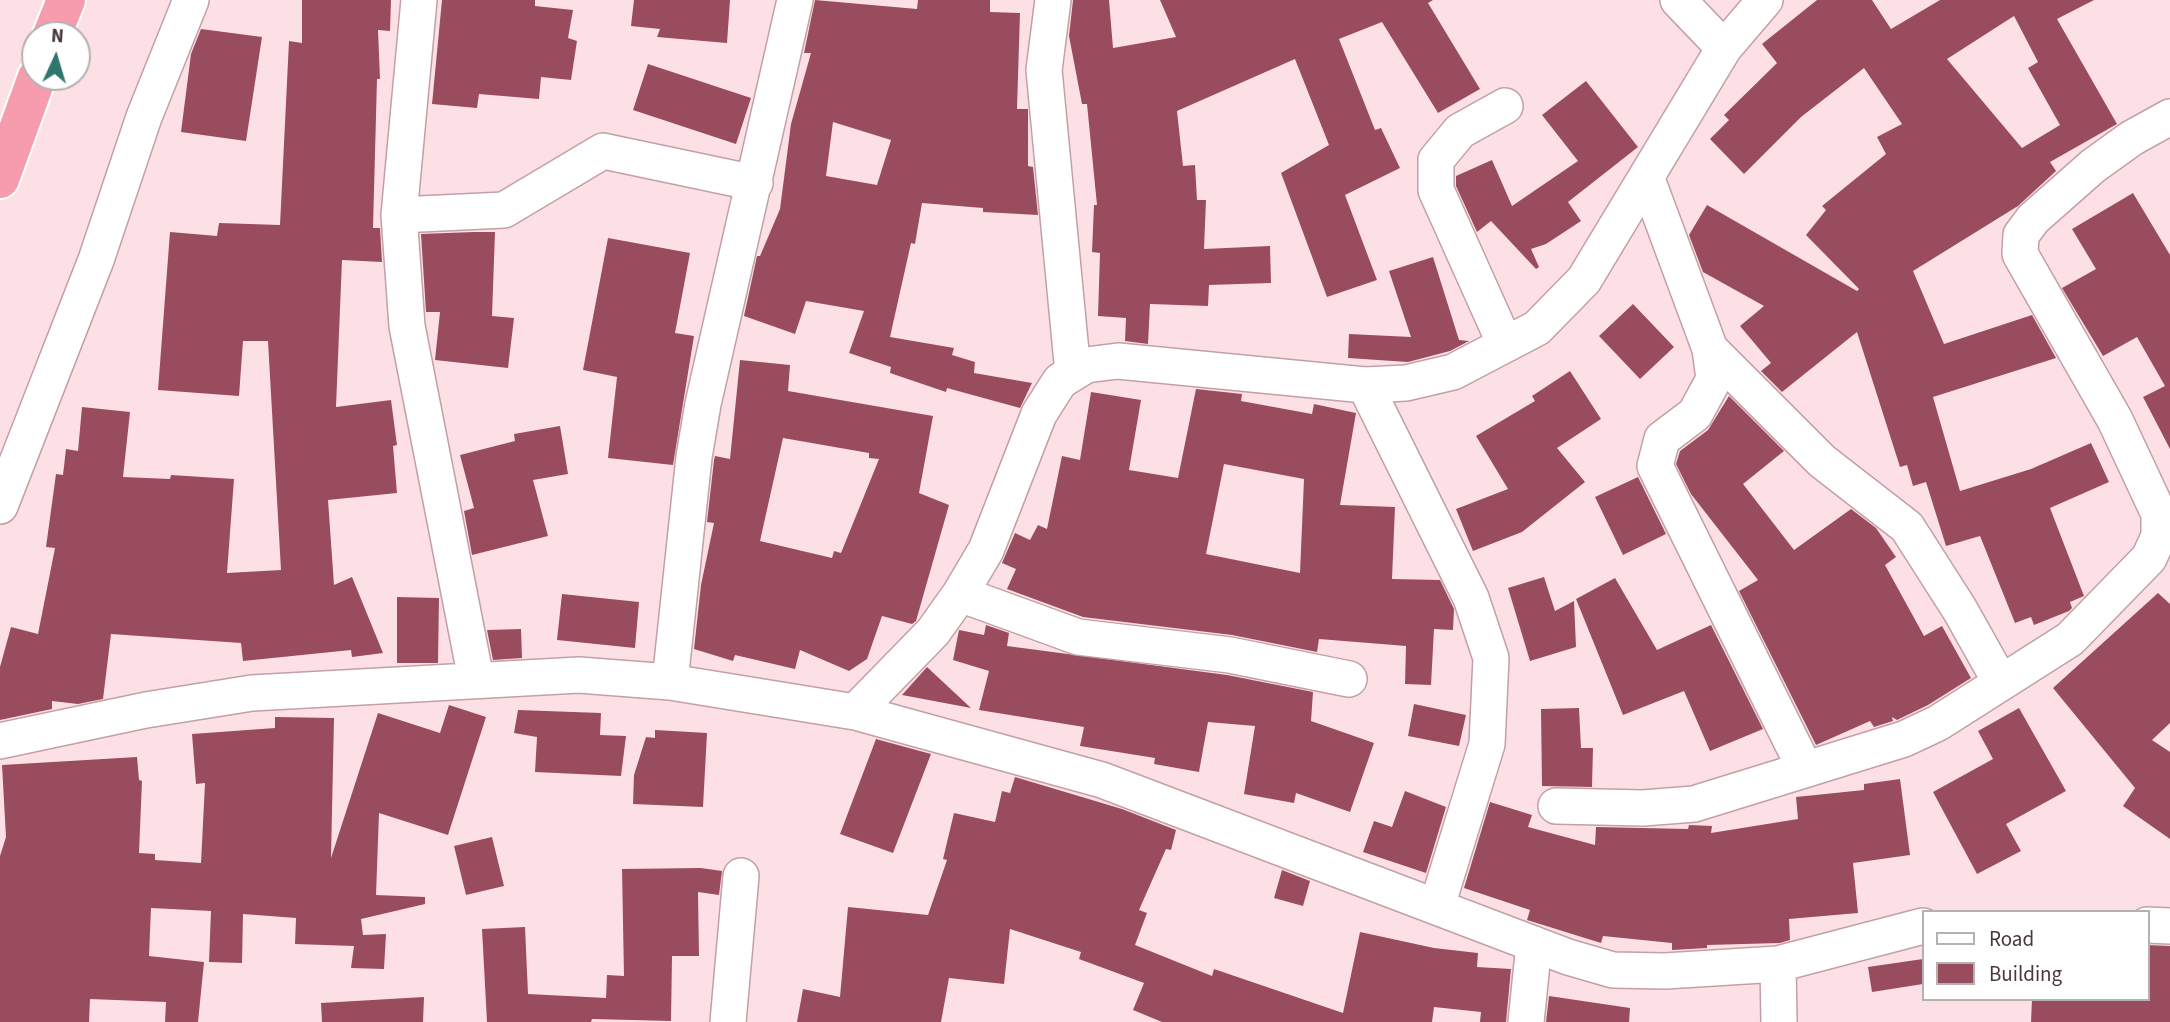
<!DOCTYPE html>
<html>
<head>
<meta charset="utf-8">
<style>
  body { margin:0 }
  #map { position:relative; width:2170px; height:1022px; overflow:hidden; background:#fde0e5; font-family:"Source Sans 3",sans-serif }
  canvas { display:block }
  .legend { position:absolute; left:1922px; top:910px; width:228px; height:91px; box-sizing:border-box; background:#fff; border:2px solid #b5b0b1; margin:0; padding:9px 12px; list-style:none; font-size:21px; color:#47393b }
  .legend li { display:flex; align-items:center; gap:14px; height:35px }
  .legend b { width:35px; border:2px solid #b5b0b1 }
  .north { position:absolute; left:21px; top:21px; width:70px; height:70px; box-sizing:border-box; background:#fff; border:2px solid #b5b0b1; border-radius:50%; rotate:4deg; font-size:19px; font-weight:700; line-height:28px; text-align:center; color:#47393b }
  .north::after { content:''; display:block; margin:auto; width:24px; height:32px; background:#2e766e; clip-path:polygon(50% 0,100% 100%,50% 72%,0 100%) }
</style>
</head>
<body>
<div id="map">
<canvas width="2170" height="1022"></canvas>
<ul class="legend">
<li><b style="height:9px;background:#fff"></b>Road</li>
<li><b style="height:19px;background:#9a4c5f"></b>Building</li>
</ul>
<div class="north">N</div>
</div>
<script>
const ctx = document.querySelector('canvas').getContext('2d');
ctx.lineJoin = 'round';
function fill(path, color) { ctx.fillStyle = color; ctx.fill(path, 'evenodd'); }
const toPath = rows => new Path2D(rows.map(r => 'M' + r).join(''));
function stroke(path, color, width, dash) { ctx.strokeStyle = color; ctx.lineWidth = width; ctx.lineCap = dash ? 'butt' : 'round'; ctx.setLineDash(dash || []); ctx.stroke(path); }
fill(toPath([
  [302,0,391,0,390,31,378,30,380,79,377,79,373,228,380,228,382,262,342,260,336,407,391,400,397,445,393,446,397,493,328,500,334,585,352,577,383,653,352,657,351,650,243,661,241,643,111,634,103,699,78,704,52,701,52,709,0,720,0,667,11,627,38,634,55,548,46,547,56,474,63,475,66,449,78,451,82,407,130,412,123,477,170,479,171,475,234,479,227,573,281,570,268,341,243,341,239,396,158,390,170,232,217,236,219,223,280,225,289,41,302,43],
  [442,0,535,0,535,6,573,10,568,38,577,41,571,80,541,77,539,99,479,94,477,108,432,104],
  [634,0,730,0,727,43,657,37,660,29,631,26],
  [815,0,917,9,918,0,990,0,990,12,1020,13,1017,109,1028,109,1028,166,1033,167,1038,215,983,212,983,208,922,203,915,244,911,243,890,337,954,348,952,355,975,362,974,373,1032,383,1020,408,947,388,946,392,890,373,891,367,849,353,864,311,806,301,795,334,744,316,757,256,760,256,780,209,791,124,811,53,804,53],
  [833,122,891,140,877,185,826,176],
  [1073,0,1109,0,1113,48,1176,37,1160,0,1433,0,1428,3,1480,89,1438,113,1382,22,1339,39,1375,130,1381,128,1400,168,1345,195,1377,280,1327,297,1281,173,1329,145,1295,59,1177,111,1183,166,1195,165,1197,200,1206,200,1204,249,1270,246,1271,283,1209,285,1208,306,1150,304,1148,344,1125,341,1126,318,1098,316,1100,253,1092,252,1094,205,1097,205,1087,104,1082,104,1069,36],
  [1817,0,1872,0,1891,29,1940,0,2094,0,2057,19,2117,124,2050,162,2056,171,2018,206,1913,271,1944,344,2032,315,2056,358,1933,397,1960,491,2031,469,2091,443,2109,482,2050,508,2084,596,2070,602,2072,608,2069,611,2034,625,2031,617,2015,623,1980,536,1946,546,1926,482,1913,486,1907,465,1900,467,1857,332,1782,392,1761,371,1771,363,1740,326,1764,306,1703,272,1689,235,1707,205,1857,291,1859,289,1806,235,1826,210,1822,206,1886,154,1877,137,1902,124,1864,68,1801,117,1744,174,1710,139,1729,120,1724,115,1777,63,1762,44],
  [2014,16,2038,62,2028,68,2060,125,2022,148,1947,59],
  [201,29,262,37,246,141,181,132,191,54],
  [648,64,751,98,736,144,633,110],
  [1586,81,1638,147,1568,202,1581,221,1546,244,1531,249,1539,267,1536,269,1491,221,1477,232,1456,186,1456,176,1492,160,1512,206,1578,161,1542,115],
  [2133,193,2170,255,2170,449,2143,397,2165,386,2137,337,2103,356,2062,288,2096,269,2072,229],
  [474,232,495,232,492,316,514,318,508,368,435,360,440,312,426,312,421,234],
  [608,238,690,253,675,333,694,336,673,465,608,458,617,377,583,370],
  [1433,257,1459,340,1469,341,1450,351,1408,362,1348,358,1349,334,1411,337,1389,271],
  [1633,304,1674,347,1640,379,1599,336],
  [740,360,790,365,788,391,933,416,919,493,949,505,916,621,912,624,882,616,867,659,849,671,800,650,795,669,735,655,733,661,694,649,701,585,714,523,707,522,714,460,715,456,730,459],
  [783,438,869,453,869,458,879,459,841,553,834,551,832,558,760,541],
  [1570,371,1601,419,1557,448,1585,482,1522,532,1473,551,1456,509,1508,489,1476,436,1535,401,1532,396],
  [1196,389,1242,394,1241,401,1312,414,1314,404,1356,413,1340,505,1395,507,1392,579,1440,580,1454,609,1453,630,1434,629,1431,685,1405,684,1406,646,1319,639,1317,652,1232,635,1083,617,1007,589,1016,569,1002,563,1015,533,1030,540,1038,525,1047,529,1062,456,1080,460,1091,392,1141,400,1129,470,1178,478],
  [1224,464,1304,479,1300,573,1206,554],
  [1729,396,1784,451,1743,484,1794,550,1851,509,1876,528,1896,557,1885,565,1924,636,1942,626,1971,678,1928,705,1897,720,1892,717,1893,721,1874,727,1870,721,1816,745,1739,591,1758,580,1691,494,1676,464,1680,451,1708,430],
  [560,426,568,474,533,480,548,536,472,555,464,511,474,508,460,455,515,441,514,434],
  [1638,477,1666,534,1623,555,1595,497],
  [1544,577,1555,611,1574,601,1576,647,1530,661,1508,588],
  [1615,578,1657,650,1711,625,1763,729,1710,751,1684,691,1623,715,1576,599],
  [2158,593,2170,604,2170,723,2152,740,2170,752,2170,839,2123,806,2135,788,2053,688],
  [562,594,639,602,635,648,557,640],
  [397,597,439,598,438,663,397,663],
  [986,625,1009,633,1007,646,1227,675,1313,692,1311,721,1374,743,1350,812,1296,793,1294,803,1244,794,1255,726,1208,722,1199,772,1154,764,1155,758,1080,746,1084,727,979,710,989,671,953,660,959,630,984,635],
  [521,629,522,658,493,660,487,630],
  [927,667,971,708,902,695],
  [1414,704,1466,715,1459,746,1408,736],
  [449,705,486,717,448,835,379,813,376,895,425,897,425,904,361,919,363,935,386,934,384,969,351,968,354,946,295,944,296,918,243,914,242,963,209,962,211,911,151,908,149,956,204,962,198,1022,165,1022,166,1002,90,999,89,1022,0,1022,0,856,6,837,2,765,137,757,139,780,142,781,139,853,155,854,155,860,201,863,205,783,196,784,192,734,275,728,275,717,334,718,331,858,378,713,440,733],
  [1579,708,1581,748,1593,748,1592,787,1542,786,1541,709],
  [2019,708,2066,791,2006,824,2021,851,1977,874,1933,792,1993,759,1978,731],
  [518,710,601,713,600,735,626,736,621,776,535,772,537,737,514,733],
  [655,730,707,733,703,807,633,804,634,775,646,737,655,738],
  [876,739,931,754,893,853,840,834],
  [1015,777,1122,809,1176,830,1171,850,1166,849,1139,910,1147,913,1135,945,1212,976,1214,969,1343,1013,1360,932,1434,948,1478,953,1477,967,1511,969,1506,1022,1480,1022,1481,1012,1434,1007,1432,1022,1162,1022,1133,1010,1144,983,1079,959,1081,952,1010,929,1004,984,949,978,941,1022,797,1022,803,989,840,997,848,907,928,915,947,860,943,859,954,813,995,822,1002,791,1010,793],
  [1900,779,1910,855,1853,863,1858,913,1789,919,1790,940,1780,943,1707,945,1707,948,1672,950,1672,943,1603,936,1601,943,1527,920,1530,910,1464,888,1490,802,1532,815,1528,827,1595,845,1596,827,1688,829,1689,825,1712,826,1711,833,1798,819,1796,797,1864,790,1864,784],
  [1405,791,1446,807,1426,873,1363,852,1374,821,1392,827],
  [492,837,504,886,466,895,454,846],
  [701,868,722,871,719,895,698,892,699,956,672,956,671,1021,592,1019,591,1022,487,1022,482,929,525,927,528,994,606,998,607,975,624,976,622,869],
  [1282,870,1310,881,1303,906,1274,898],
  [2147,945,2170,946,2170,1022,2031,1022,2032,999,2147,999],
  [1923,959,1923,984,1872,992,1868,967],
  [1549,996,1630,1008,1629,1022,1546,1022],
  [424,997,423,1022,322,1022,321,1003]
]), '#9a4c5f');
const minor = toPath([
  [419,0,399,215,407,326,476,679],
  [1053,0,1044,70,1073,373],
  [1678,0,1724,48],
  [1505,106,1460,131,1436,160,1436,190,1505,344],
  [1647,179,1710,349,1714,379,1695,414,1662,439,1655,466,1805,769],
  [399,215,504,210,603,151,755,183],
  [1710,349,1822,461,1907,527,1960,610,2001,683],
  [1365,385,1471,598,1491,658,1487,744,1437,906],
  [0,506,96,260,144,117,191,0],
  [960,594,1078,637,1230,655,1349,679],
  [670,682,694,457,703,404,795,0],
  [855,712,933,632,960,594,986,550,1039,414,1060,381,1086,365,1118,361,1365,385,1406,383,1453,372,1537,328,1584,280,1724,48,1765,0],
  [0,741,146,710,252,693,579,675,670,682,855,712,1102,780,1568,957,1613,970,1665,971,1778,964,1923,926],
  [1556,806,1643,808,1694,804,1904,739,1938,723,2070,639,2149,558,2159,536,2159,514,2115,420,2020,254,2021,235,2033,219,2093,166,2132,138,2170,117],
  [2147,925,2170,926],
  [1778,964,1779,1022],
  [728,1022,741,876],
  [1526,1022,1534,944]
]);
const highway = toPath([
  [52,35,66,0],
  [0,179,37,77]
]);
stroke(minor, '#c2a0a6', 38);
stroke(highway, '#fff', 42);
stroke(minor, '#fff', 35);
stroke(highway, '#f79caf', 38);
</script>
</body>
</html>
